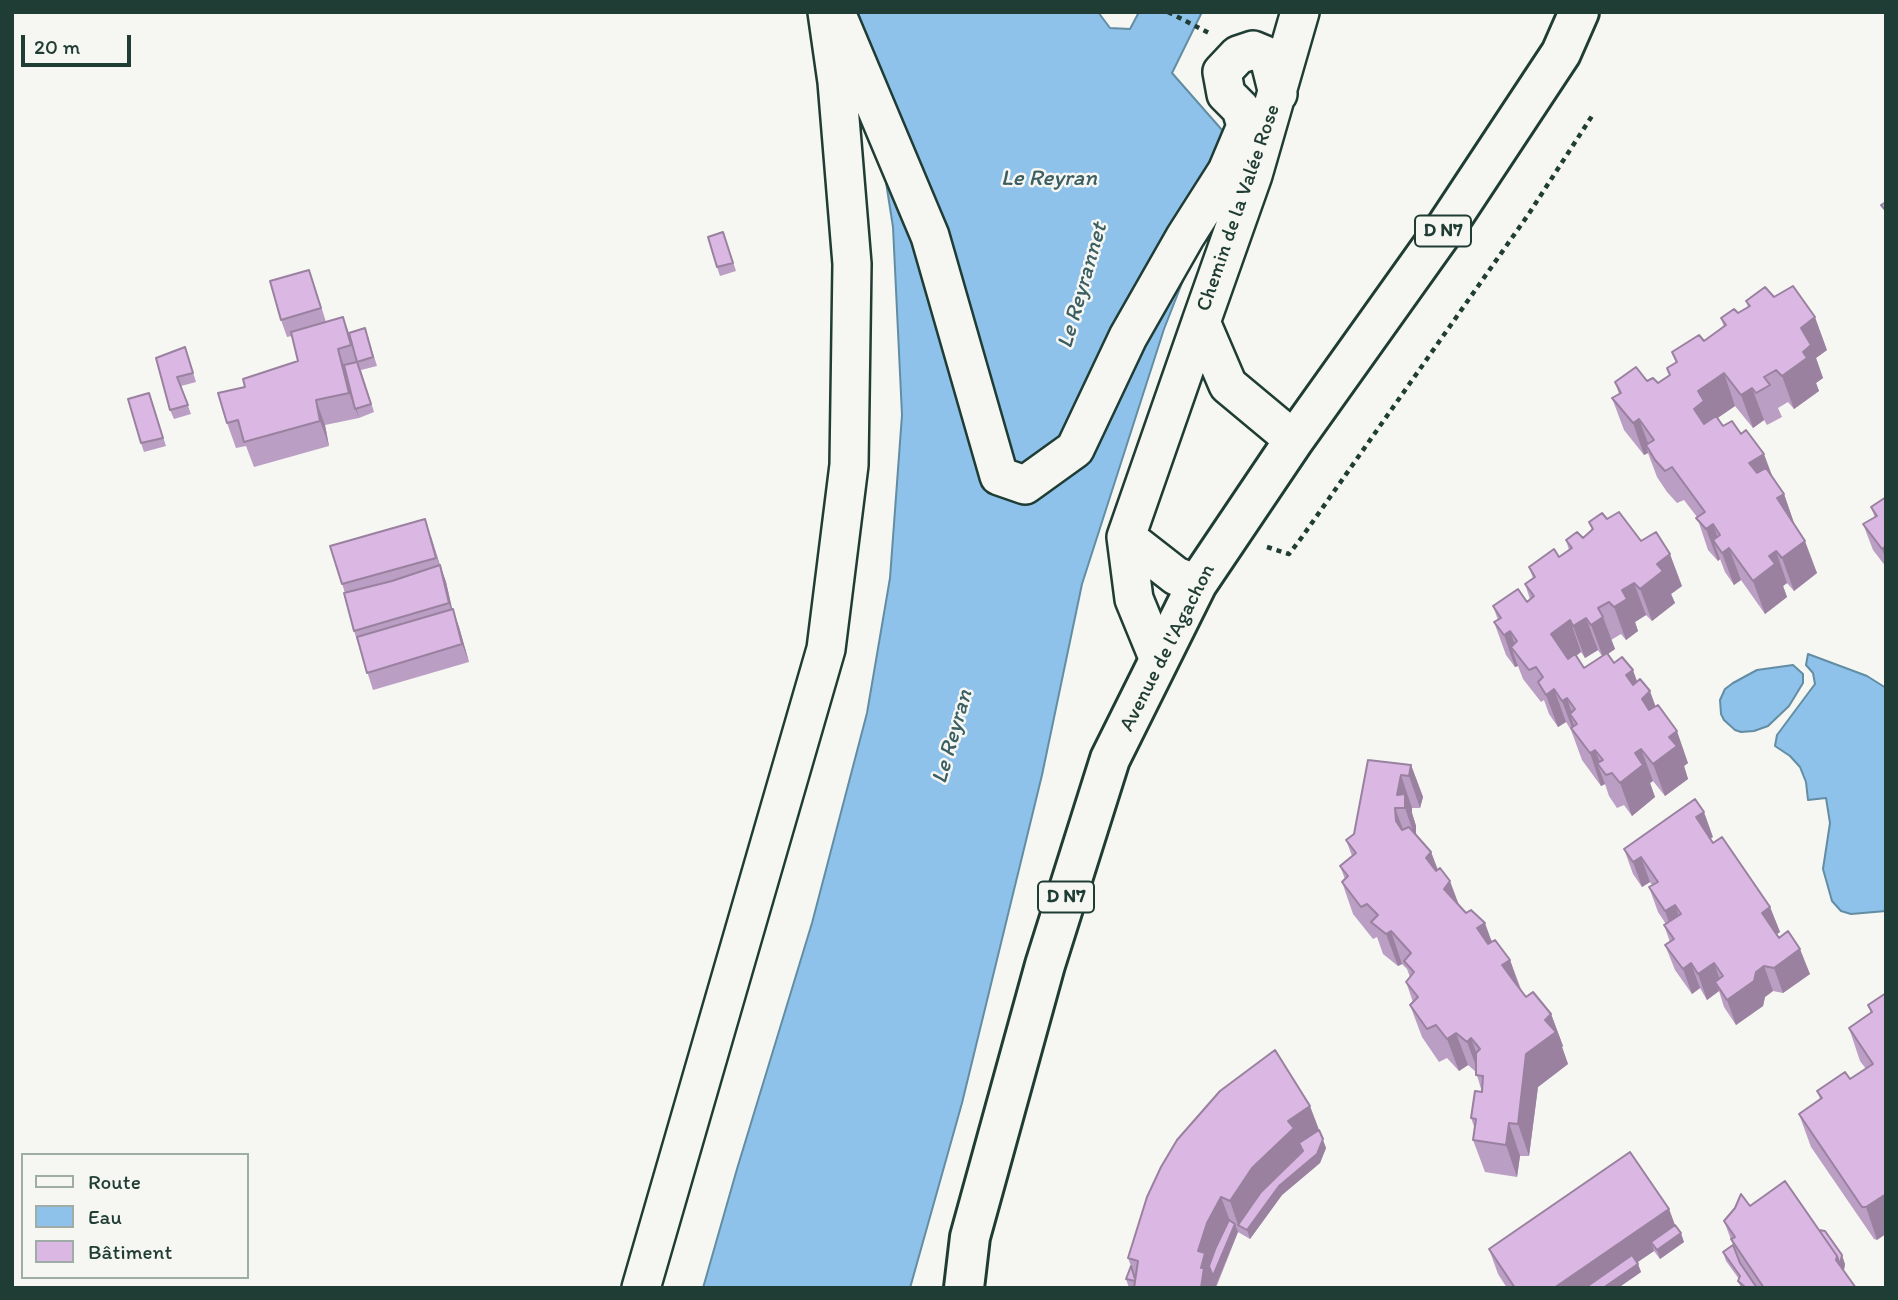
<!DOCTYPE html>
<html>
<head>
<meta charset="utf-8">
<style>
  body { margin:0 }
  #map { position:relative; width:1898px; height:1300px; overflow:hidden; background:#f6f6f2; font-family:Itim,sans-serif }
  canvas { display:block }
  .frame { position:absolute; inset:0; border:14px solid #1f3d34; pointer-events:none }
  .legend { position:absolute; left:21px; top:1153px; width:228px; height:126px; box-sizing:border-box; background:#f6f6f2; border:2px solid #a0aca6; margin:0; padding:9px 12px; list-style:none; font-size:21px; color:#1f3d34 }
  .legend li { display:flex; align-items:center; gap:14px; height:35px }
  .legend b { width:35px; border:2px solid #a0aca6 }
  .scale { position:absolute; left:21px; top:35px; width:110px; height:32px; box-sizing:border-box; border:4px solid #1f3d34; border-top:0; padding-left:9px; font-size:21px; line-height:24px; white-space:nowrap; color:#1f3d34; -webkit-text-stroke:5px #f6f6f2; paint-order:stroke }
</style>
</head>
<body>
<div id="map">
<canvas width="1898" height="1300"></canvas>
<div class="frame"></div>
<ul class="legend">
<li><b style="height:9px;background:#f6f6f2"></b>Route</li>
<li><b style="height:19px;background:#8ec2eb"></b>Eau</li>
<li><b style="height:19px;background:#dab8e3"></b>Bâtiment</li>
</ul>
<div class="scale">20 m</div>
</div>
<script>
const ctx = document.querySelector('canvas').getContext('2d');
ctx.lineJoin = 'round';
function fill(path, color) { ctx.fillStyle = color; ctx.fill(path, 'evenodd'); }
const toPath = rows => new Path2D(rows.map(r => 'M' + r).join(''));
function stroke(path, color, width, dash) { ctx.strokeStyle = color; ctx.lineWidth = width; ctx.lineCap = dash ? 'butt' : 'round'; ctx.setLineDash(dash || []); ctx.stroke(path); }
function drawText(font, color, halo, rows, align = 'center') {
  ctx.font = font + ' Itim,sans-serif'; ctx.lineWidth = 5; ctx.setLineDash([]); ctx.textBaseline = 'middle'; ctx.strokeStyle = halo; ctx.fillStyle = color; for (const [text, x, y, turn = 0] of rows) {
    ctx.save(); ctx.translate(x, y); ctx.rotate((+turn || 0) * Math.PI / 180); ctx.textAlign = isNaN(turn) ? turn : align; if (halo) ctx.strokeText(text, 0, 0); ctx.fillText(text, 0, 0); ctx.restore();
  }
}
const water = toPath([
  [852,12,1098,12,1110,28,1130,29,1139,12,1202,12,1172,73,1222,130,1211,209,1164,329,1082,584,1042,775,962,1103,910,1288,703,1288,737,1169,812,923,867,713,890,578,902,415,893,227,868,67,852,12],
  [1808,654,1867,676,1886,688,1886,911,1851,914,1841,911,1832,901,1823,869,1830,823,1826,798,1808,800,1806,782,1800,767,1790,756,1775,746,1777,735,1815,684,1813,673,1806,665,1808,654],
  [1793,665,1803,674,1803,683,1789,706,1768,726,1754,731,1741,732,1735,730,1724,720,1721,714,1720,700,1725,689,1733,683,1757,670,1793,665]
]);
fill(water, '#8ec2eb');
stroke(water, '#628da2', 2);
const minor = toPath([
  [840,22,930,236,999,476,1025,485,1075,449,1128,337,1185,237,1227,171,1246,126,1241,109,1226,94,1222,72,1238,55,1253,50,1265,55,1270,62,1278,94],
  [1294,440,1228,385,1201,322,1253,175,1300,12],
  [1126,537,1134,599,1159,660],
  [1197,584,1176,576,1126,537,1201,322],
  [641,1288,826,649,849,465,852,264,837,82,827,12]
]);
const major = toPath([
  [964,1288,970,1237,1045,965,1110,759,1197,584,1294,440,1448,224,1561,53,1579,12]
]);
stroke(minor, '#1f3d34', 42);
stroke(major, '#1f3d34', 44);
stroke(toPath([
  [1168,12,1209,33],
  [1267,547,1289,554,1302,537,1528,215,1592,116]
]), '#1f3d34', 4.5, [5, 5]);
stroke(minor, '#f6f6f2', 37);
stroke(major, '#f6f6f2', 38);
fill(toPath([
  [726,240,736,271,720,276,717,267],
  [315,287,326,322,343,317,349,333,368,337,377,366,361,370,374,412,359,418,325,425,329,446,254,467,246,446,236,448,227,423,245,387,298,361,292,336,287,337,281,320],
  [1746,301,1827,350,1816,358,1823,378,1816,383,1819,391,1794,409,1788,402,1778,408,1782,417,1767,425,1764,420,1753,428,1735,406,1717,418,1723,426,1772,477,1784,494,1795,526,1817,573,1794,591,1787,583,1783,586,1787,597,1765,614,1741,580,1734,585,1725,572,1720,559,1718,561,1708,550,1697,517,1684,500,1677,503,1667,492,1657,477,1648,453,1644,455,1624,430,1612,398,1619,394,1615,382,1658,383,1670,376,1667,368,1676,363,1672,352,1704,341,1724,327,1721,318,1738,313,1748,307],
  [185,347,196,382,181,386,191,414,174,419,170,410],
  [149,393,166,446,144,452,141,443],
  [1886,497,1886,567,1873,550,1863,524,1875,518,1871,507],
  [1607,519,1641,541,1682,586,1671,594,1675,603,1652,621,1646,615,1635,622,1638,631,1626,640,1621,634,1611,640,1615,649,1608,654,1614,663,1637,682,1655,706,1688,763,1684,766,1688,779,1665,796,1653,781,1650,783,1655,797,1632,816,1624,805,1617,808,1609,796,1605,784,1601,786,1582,760,1571,730,1566,722,1558,727,1549,714,1544,700,1541,702,1523,679,1518,666,1515,667,1506,655,1494,622,1498,620,1493,606,1527,602,1530,599,1525,584,1533,578,1529,567,1559,557,1569,550,1566,540,1583,538,1592,530,1589,522],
  [1598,650,1602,656,1584,668,1576,656,1581,652,1585,658],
  [431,536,440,565,446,582,452,609,459,627,469,662,373,690,354,631,345,593,330,546],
  [1368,760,1411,765,1423,797,1420,808,1412,808,1412,813,1416,826,1416,835,1431,852,1438,870,1459,905,1510,960,1521,989,1526,997,1551,1014,1563,1046,1562,1047,1568,1064,1538,1087,1529,1156,1520,1156,1517,1177,1485,1172,1473,1140,1475,1129,1471,1118,1482,1092,1476,1072,1468,1065,1459,1071,1447,1058,1439,1062,1422,1037,1410,1005,1413,1002,1406,982,1410,977,1407,969,1402,964,1398,966,1383,954,1377,937,1373,939,1353,914,1342,882,1345,879,1340,866,1352,856,1346,840,1354,834],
  [1713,837,1711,838,1713,843,1770,907,1780,932,1777,934,1810,974,1783,993,1773,991,1765,997,1763,1006,1736,1025,1724,1007,1719,991,1707,1000,1700,988,1692,994,1675,970,1665,945,1670,942,1664,925,1666,924,1658,912,1649,887,1652,885,1650,882,1642,887,1633,874,1624,849],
  [1886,993,1877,1240,1874,1239,1811,1147,1799,1114,1820,1099,1817,1091,1850,1079,1866,1069,1860,1061,1849,1028,1871,1013,1868,1005],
  [1319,1130,1326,1148,1320,1163,1282,1195,1250,1239,1238,1232,1216,1288,1129,1288,1126,1279,1131,1266,1128,1258],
  [1750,1206,1819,1230,1845,1264,1844,1271,1856,1288,1741,1288,1738,1281,1739,1279,1726,1261,1723,1252,1733,1245,1724,1221],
  [1669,1209,1675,1225,1684,1242,1660,1259,1654,1251,1637,1262,1641,1272,1618,1288,1507,1288,1498,1274,1489,1249]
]), '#bb9ec3');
fill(toPath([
  [1815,317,1827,350,1816,358,1823,378,1816,383,1819,391,1794,409,1782,376,1803,352,1801,328],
  [338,349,347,374,359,418,349,393],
  [1724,373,1735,406,1712,422,1706,441,1694,409,1698,391],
  [1752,388,1764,420,1753,428,1741,395],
  [316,400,325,425,329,446,320,421],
  [1639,419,1651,451,1646,445,1648,453,1644,455,1633,423],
  [1764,454,1776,486,1761,495,1749,463],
  [1784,494,1795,526,1777,498],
  [425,519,442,572,440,565,446,582,455,621,449,603,442,574],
  [1713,524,1723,552,1729,548,1741,580,1734,585,1722,553,1713,540,1720,559,1718,561,1706,529],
  [1805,541,1817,573,1794,591,1782,558],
  [1886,546,1886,560,1882,549],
  [1776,551,1787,583,1783,586,1787,597,1765,614,1753,581,1769,556],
  [1670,554,1682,586,1671,594,1675,603,1652,621,1640,589,1657,564],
  [1634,583,1646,615,1635,622,1638,631,1626,640,1614,607,1622,590],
  [453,609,459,627,469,662,462,644],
  [1603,617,1615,649,1603,657,1591,625],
  [1586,618,1598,650,1585,658,1573,626],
  [1570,620,1581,652,1562,666,1551,634],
  [1510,631,1520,658,1511,647,1518,666,1515,667,1504,635],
  [1633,670,1643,698,1650,691,1662,724,1653,731,1626,675],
  [1554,689,1566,722,1558,727,1546,695],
  [1567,698,1575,722,1570,714,1576,731,1574,733,1562,701],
  [1677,731,1688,763,1684,766,1688,779,1665,796,1653,764,1669,737],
  [1641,749,1653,781,1650,783,1655,797,1632,816,1620,783,1635,753],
  [1595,750,1604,772,1597,763,1605,784,1601,786,1590,753],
  [1411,765,1423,797,1420,808,1409,776],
  [1401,775,1412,808,1412,813,1416,826,1416,840,1405,808,1397,795],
  [1395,808,1407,840,1396,821],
  [1704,812,1713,837,1705,842,1696,817],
  [1431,852,1443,884,1426,858],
  [1641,857,1650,882,1642,887,1633,862],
  [1450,881,1462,913,1444,889],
  [1675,905,1684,930,1674,936,1665,911],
  [1770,907,1780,932,1771,938,1762,913],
  [1485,923,1497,956,1489,961,1477,928],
  [1391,931,1402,964,1398,966,1386,934],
  [1800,949,1810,974,1783,993,1774,968],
  [1510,960,1521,992,1502,965],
  [1691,963,1700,988,1692,994,1683,969],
  [1714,963,1723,988,1715,982,1719,991,1707,1000,1698,974],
  [1764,966,1773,991,1765,997,1763,1006,1736,1025,1727,1000],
  [1551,1014,1563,1046,1562,1047,1568,1064,1538,1087,1529,1156,1518,1124,1526,1054,1545,1020],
  [1456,1033,1468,1065,1459,1071,1447,1039],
  [1471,1038,1483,1071,1479,1074,1467,1042],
  [1310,1106,1326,1148,1320,1163,1282,1195,1250,1239,1247,1230,1238,1225,1230,1201,1252,1168,1288,1121],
  [1509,1123,1520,1156,1517,1177,1506,1145],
  [1886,1194,1886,1234,1877,1240,1866,1207],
  [1221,1197,1233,1229,1213,1275,1216,1285,1216,1288,1201,1288,1201,1268,1198,1251,1207,1223],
  [1669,1209,1678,1234,1651,1242,1654,1251,1600,1288,1554,1288],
  [1235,1224,1238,1232,1216,1285,1213,1276],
  [1681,1233,1684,1242,1660,1259,1657,1250],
  [1842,1255,1845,1264,1843,1274,1836,1260,1837,1256],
  [1638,1264,1641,1272,1618,1288,1603,1288]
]), '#99819f');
const building = toPath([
  [1886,202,1886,211,1881,205,1886,202],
  [723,232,733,263,717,267,708,237,723,232],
  [309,270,321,308,281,320,270,281,309,270],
  [1793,286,1815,317,1801,328,1811,345,1803,352,1807,358,1782,376,1776,370,1764,377,1770,385,1756,393,1752,388,1741,395,1724,373,1698,391,1704,401,1694,409,1704,424,1716,416,1723,426,1732,421,1741,434,1746,430,1764,454,1749,463,1757,473,1766,468,1784,494,1777,498,1805,541,1782,558,1776,551,1769,556,1775,564,1753,581,1729,548,1722,553,1713,540,1720,535,1713,524,1706,529,1696,518,1705,512,1672,467,1665,471,1655,460,1646,445,1654,440,1639,419,1633,423,1612,398,1621,393,1615,382,1636,367,1647,381,1653,378,1658,383,1670,375,1667,368,1677,362,1672,352,1699,335,1704,341,1726,325,1721,318,1734,309,1738,313,1750,306,1746,301,1765,287,1774,297,1793,286],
  [343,317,351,345,338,349,349,393,316,400,320,421,244,442,238,420,227,423,218,393,245,387,243,379,298,361,291,332,343,317],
  [365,328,373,357,357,362,349,333,365,328],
  [185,347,193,373,177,377,188,405,170,410,156,358,185,347],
  [357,362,371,404,355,409,344,365,357,362],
  [149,393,163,438,141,443,128,399,149,393],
  [1886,497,1886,546,1882,549,1863,524,1877,516,1871,507,1886,497],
  [1619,512,1641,541,1656,532,1670,554,1657,564,1663,571,1640,589,1634,583,1622,590,1627,599,1614,607,1609,602,1598,608,1603,617,1591,625,1586,618,1573,626,1570,620,1551,634,1568,659,1575,654,1584,668,1607,653,1614,663,1622,657,1633,670,1626,675,1633,685,1640,679,1650,691,1642,699,1649,710,1658,705,1677,731,1669,737,1677,746,1653,764,1641,749,1635,753,1643,765,1620,783,1612,773,1606,775,1597,763,1603,760,1595,750,1590,753,1571,728,1577,724,1570,714,1575,709,1567,698,1562,701,1554,689,1546,695,1538,682,1543,677,1536,667,1529,670,1511,647,1517,641,1510,631,1504,635,1494,622,1501,618,1493,606,1518,589,1527,602,1534,596,1525,584,1535,577,1529,567,1554,549,1559,557,1572,548,1566,540,1577,532,1583,538,1593,529,1589,522,1602,513,1607,519,1619,512],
  [425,519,436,558,342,584,330,546,425,519],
  [440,565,449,603,354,631,344,593,392,581,440,565],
  [453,609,462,644,367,673,357,637,453,609],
  [1368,760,1411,765,1409,776,1401,775,1397,795,1405,794,1405,808,1395,808,1396,821,1402,830,1409,827,1431,852,1426,858,1436,871,1440,868,1450,881,1444,889,1466,913,1471,910,1485,923,1477,928,1488,944,1495,940,1510,960,1502,965,1513,980,1526,997,1533,992,1551,1014,1545,1020,1556,1032,1526,1054,1518,1124,1509,1123,1506,1145,1473,1140,1476,1119,1471,1118,1475,1091,1482,1092,1483,1076,1476,1075,1476,1053,1480,1049,1471,1038,1467,1042,1456,1033,1447,1039,1436,1025,1427,1029,1410,1005,1418,997,1406,982,1414,972,1404,961,1411,953,1391,931,1386,934,1371,922,1378,915,1367,904,1361,907,1342,882,1348,876,1340,866,1356,853,1346,840,1354,834,1368,760],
  [1695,799,1704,812,1696,817,1713,843,1722,837,1770,907,1762,913,1779,938,1788,931,1800,949,1774,968,1764,966,1756,972,1754,981,1727,1000,1715,982,1723,976,1714,963,1698,974,1691,963,1683,969,1665,945,1674,939,1664,925,1681,914,1675,905,1665,911,1649,887,1658,882,1641,857,1633,862,1624,849,1695,799],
  [1886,993,1886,1194,1866,1207,1862,1207,1799,1114,1822,1098,1817,1091,1845,1072,1850,1079,1873,1064,1849,1028,1872,1012,1868,1005,1886,993],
  [1275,1050,1310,1106,1288,1121,1294,1128,1252,1168,1230,1201,1221,1197,1207,1223,1198,1251,1205,1253,1201,1268,1204,1268,1201,1288,1134,1288,1138,1261,1128,1258,1147,1197,1161,1167,1177,1140,1220,1091,1275,1050],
  [1319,1130,1323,1139,1317,1154,1279,1186,1247,1230,1238,1225,1261,1192,1303,1151,1299,1143,1319,1130],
  [1630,1152,1669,1209,1554,1288,1515,1288,1489,1249,1630,1152],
  [1785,1181,1837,1256,1836,1260,1856,1288,1764,1288,1731,1239,1735,1237,1724,1221,1735,1208,1741,1194,1750,1206,1785,1181],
  [1229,1220,1235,1224,1213,1276,1209,1266,1216,1247,1229,1220],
  [1675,1225,1681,1233,1657,1250,1651,1242,1675,1225],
  [1819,1230,1825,1231,1842,1255,1840,1265,1837,1256,1819,1230],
  [1733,1245,1740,1263,1757,1288,1746,1288,1738,1281,1740,1276,1723,1252,1733,1245],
  [1632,1255,1638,1264,1603,1288,1585,1288,1632,1255],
  [1131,1266,1135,1279,1135,1281,1126,1279,1131,1266]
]);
fill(building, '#dab8e3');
stroke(building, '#99819f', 2);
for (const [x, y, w] of [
  [1443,231,56],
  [1066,897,56]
]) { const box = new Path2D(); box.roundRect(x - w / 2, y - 15.5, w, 31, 5); ctx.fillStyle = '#f6f6f2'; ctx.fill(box); stroke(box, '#1f3d34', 2); }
drawText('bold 19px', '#1f3d34', null, [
  ["D N7",1443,231],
  ["D N7",1066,897]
]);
drawText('21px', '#1f3d34', '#f6f6f2', [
  ["Chemin de la Valée Rose",1239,208,-71],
  ["Avenue de l'Agachon",1168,648,-63]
]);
drawText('italic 23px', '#3b5e62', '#f6f6f2', [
  ["Le Reyran",1049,179],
  ["Le Reyrannet",1083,286,-74],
  ["Le Reyran",953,737,-74]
]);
</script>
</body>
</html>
